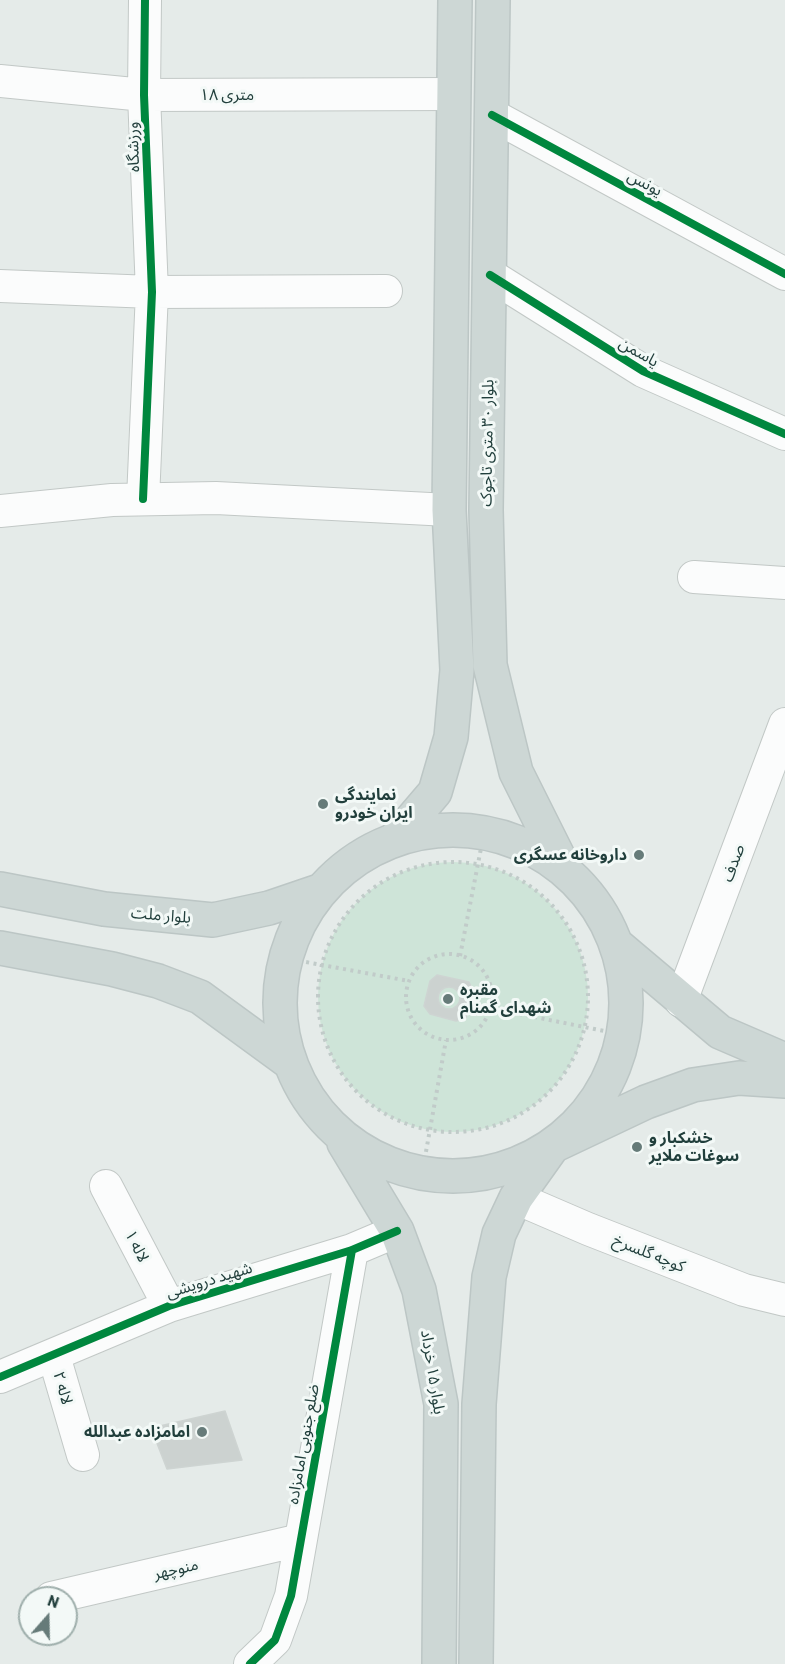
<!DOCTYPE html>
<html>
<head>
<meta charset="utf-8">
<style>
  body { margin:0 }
  #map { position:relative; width:785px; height:1664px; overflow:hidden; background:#e5ebe9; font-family:Barlow,sans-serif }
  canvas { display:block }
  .north { position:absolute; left:18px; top:1586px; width:60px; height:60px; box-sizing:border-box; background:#f3f9f7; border:2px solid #9fafac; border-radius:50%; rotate:20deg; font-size:16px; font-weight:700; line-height:24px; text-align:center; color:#213f3c }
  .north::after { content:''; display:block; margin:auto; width:21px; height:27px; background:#667b79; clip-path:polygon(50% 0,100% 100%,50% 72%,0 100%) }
</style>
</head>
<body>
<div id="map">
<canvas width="785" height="1664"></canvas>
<div class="north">N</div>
</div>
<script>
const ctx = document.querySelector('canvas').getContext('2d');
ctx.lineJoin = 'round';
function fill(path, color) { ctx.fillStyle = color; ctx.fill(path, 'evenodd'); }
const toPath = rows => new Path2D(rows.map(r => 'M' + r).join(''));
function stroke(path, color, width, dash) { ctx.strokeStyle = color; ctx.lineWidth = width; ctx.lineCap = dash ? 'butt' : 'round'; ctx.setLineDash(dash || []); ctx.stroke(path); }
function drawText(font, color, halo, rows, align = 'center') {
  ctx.font = font + ' Barlow,"Noto Sans Arabic",sans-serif'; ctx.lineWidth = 6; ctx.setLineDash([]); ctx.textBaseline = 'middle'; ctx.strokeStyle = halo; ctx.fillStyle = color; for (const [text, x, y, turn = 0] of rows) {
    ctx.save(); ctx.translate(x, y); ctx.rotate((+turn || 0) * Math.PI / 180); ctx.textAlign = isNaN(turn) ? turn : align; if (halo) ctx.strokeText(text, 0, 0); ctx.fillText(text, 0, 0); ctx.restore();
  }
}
fill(toPath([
  '318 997a135 135 0 1 1 270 0a135 135 0 1 1-270 0Z'
]), '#cee4d8');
const building = toPath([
  [437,975,469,982,473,991,466,1018,456,1021,430,1014,424,1006,430,981,437,975],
  '438 998a11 11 0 1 1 22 0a11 11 0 1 1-22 0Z',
  [225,1411,242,1460,167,1469,151,1428,225,1411]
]);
fill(building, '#ccd2d0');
stroke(building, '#ced4d2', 1.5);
const minor = toPath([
  [0,81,144,95,454,94],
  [492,115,785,274],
  [490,275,643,371,785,434],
  [0,286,152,292,386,291],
  [143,499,152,292,144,95,145,0],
  [0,511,112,500,216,498,449,510],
  [694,577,785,583],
  [681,1001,785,724],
  [106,1186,169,1306],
  [516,1198,588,1229,744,1290,785,1300],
  [54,1356,83,1455],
  [0,1377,169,1306,352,1250,397,1231],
  [51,1598,300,1540],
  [250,1664,275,1640,291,1596,352,1250]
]);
const major = toPath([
  [493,0,486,510,490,665,516,772,565,870],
  '280 1003a173 173 0 1 1 346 0a173 173 0 1 1-346 0Z',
  [394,840,435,792,451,737,457,670,449,510,455,0],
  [0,889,104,909,213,920,269,908,319,891],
  [617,945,720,1032,785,1060],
  [0,948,112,969,158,981,200,997,289,1062],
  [344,1143,397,1231,419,1290,441,1404,439,1664],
  [476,1664,479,1404,489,1277,499,1234,516,1198,553,1146,646,1102,693,1085,739,1078,785,1081]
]);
stroke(minor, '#c2c8c6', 34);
stroke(major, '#bcc6c5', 36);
stroke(toPath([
  '318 997a135 135 0 1 1 270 0a135 135 0 1 1-270 0Z',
  '406 997a43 43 0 1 1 86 0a43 43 0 1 1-86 0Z',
  [460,956,484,833],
  [284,958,409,981],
  [490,1008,624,1035],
  [422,1174,446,1040]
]), '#c1cbc9', 4, [3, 4.5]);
stroke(minor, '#fbfcfc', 32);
stroke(major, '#cdd7d5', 33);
stroke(toPath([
  [492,115,785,274],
  [490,275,643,371,785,434],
  [143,499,152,292,144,95,145,0],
  [0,1377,169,1306,352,1250,397,1231],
  [250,1664,275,1640,291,1596,352,1250]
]), '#00873e', 8);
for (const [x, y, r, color] of [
  [323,804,6,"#667b79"],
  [639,855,6,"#667b79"],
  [448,999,6,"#667b79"],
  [637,1147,6,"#667b79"],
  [202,1432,6,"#667b79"]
]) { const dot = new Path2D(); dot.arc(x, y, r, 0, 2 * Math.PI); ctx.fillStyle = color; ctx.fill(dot); stroke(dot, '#f3f9f7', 2); }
drawText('16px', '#213f3c', '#f3f9f7', [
  ["۱۸ متری",227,95],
  ["ورزشگاه",133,147,-92],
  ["یونس",645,183,28],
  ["یاسمن",639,352,30],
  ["بلوار ۳۰ متری تاجوک",487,443,-89],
  ["صدف",733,863,-70],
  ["بلوار ملت",161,915,5],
  ["لاله ۱",137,1246,63],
  ["کوچه گلسرخ",649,1253,22],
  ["شهید درویشی",209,1280,-17],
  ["بلوار ۱۵ خرداد",433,1372,81],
  ["لاله ۲",63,1388,74],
  ["ضلع جنوبی امامزاده",303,1444,-80],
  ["منوچهر",176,1569,-13]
]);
drawText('bold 16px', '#213f3c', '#f3f9f7', [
  ["نمایندگی",335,795],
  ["ایران خودرو",335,813],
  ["داروخانه عسگری",627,855,"right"],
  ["مقبره",460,990],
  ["شهدای گمنام",460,1008],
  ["خشکبار و",649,1138],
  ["سوغات ملایر",649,1156],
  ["امامزاده عبدالله",190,1432,"right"]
], 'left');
</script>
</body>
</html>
